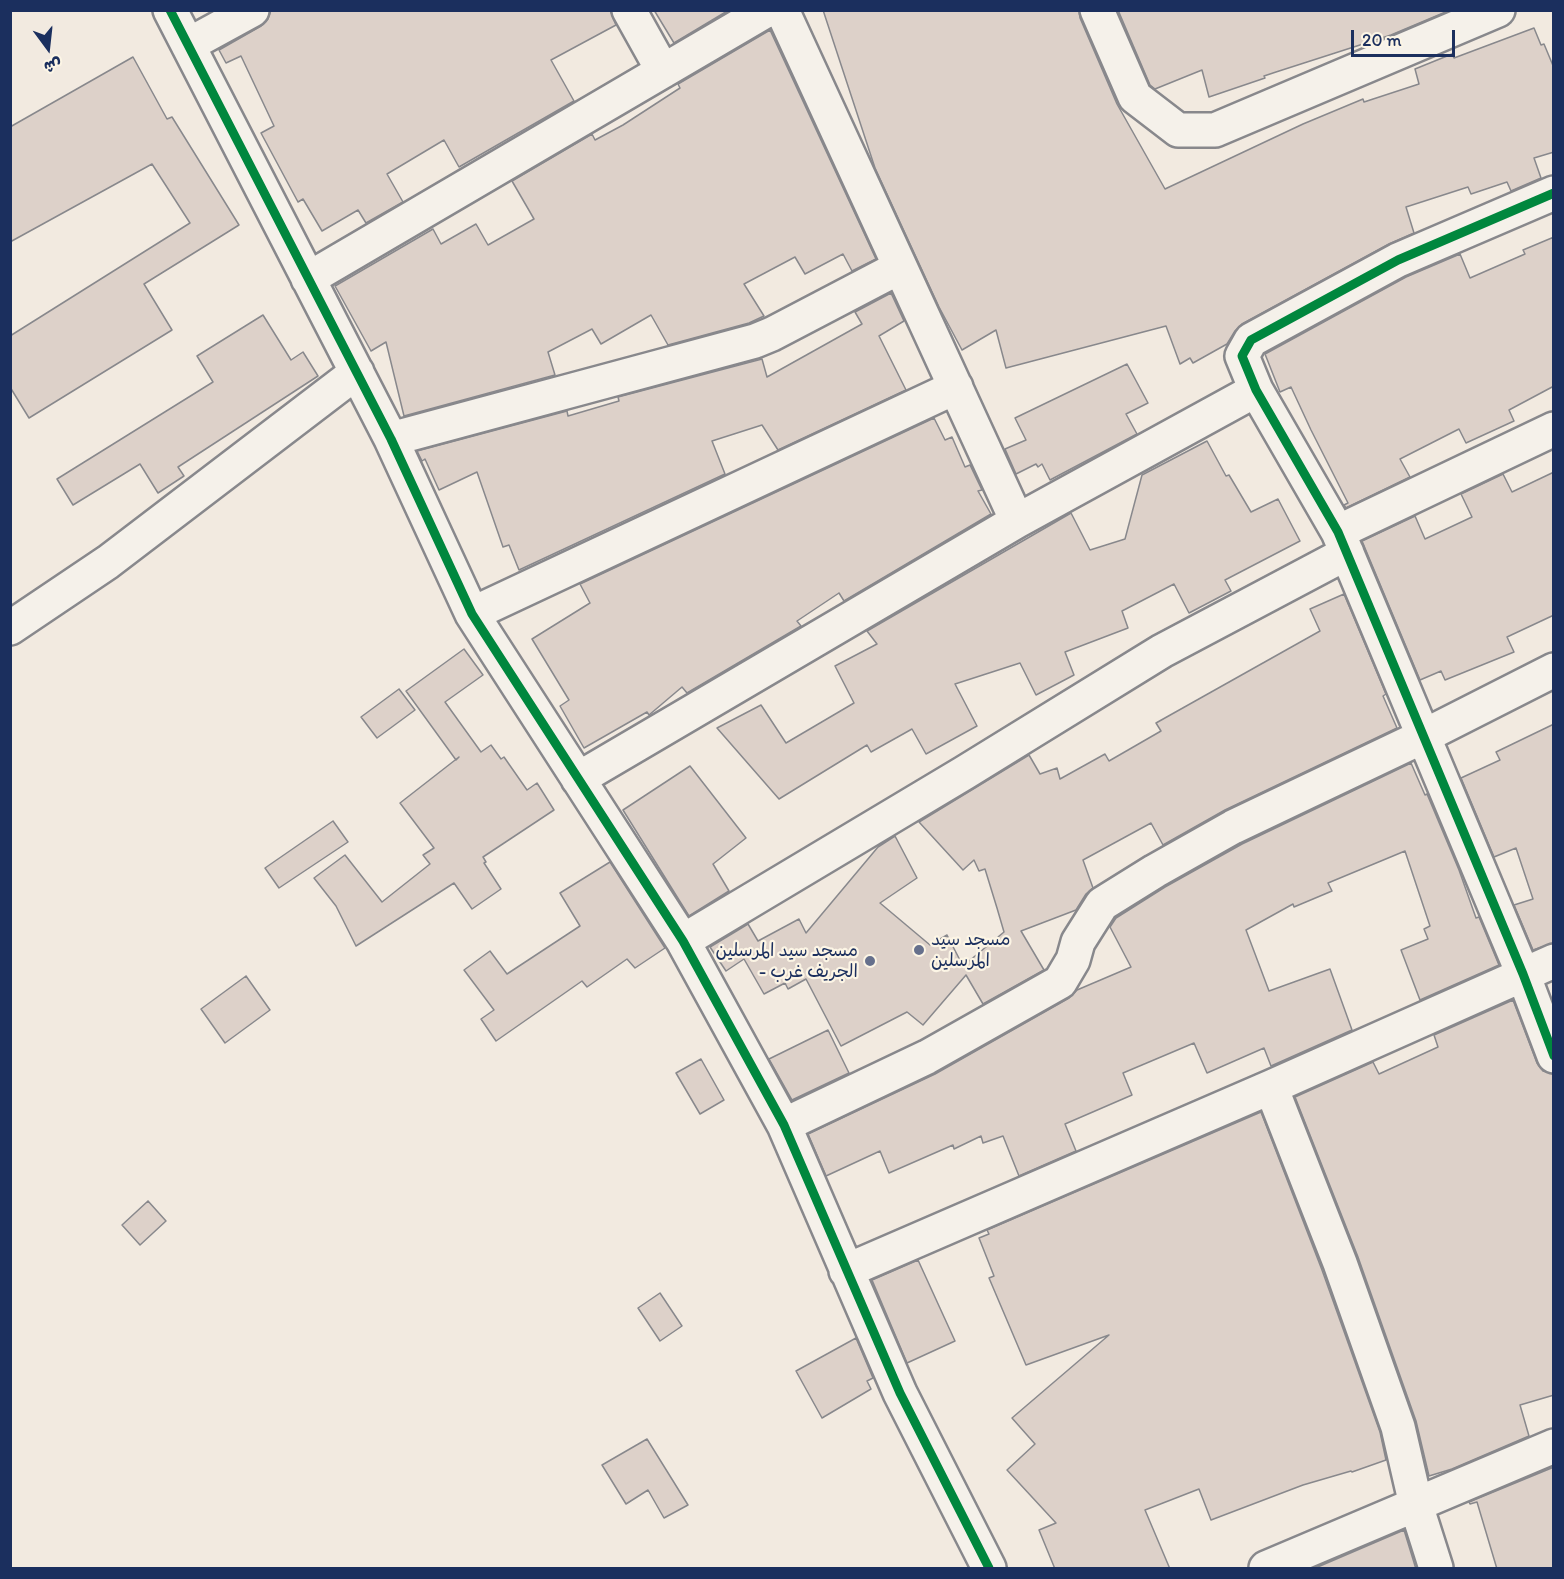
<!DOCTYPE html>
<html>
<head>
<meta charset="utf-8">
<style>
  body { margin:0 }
  #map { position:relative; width:1564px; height:1579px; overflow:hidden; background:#f2eae0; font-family:Itim,"Playpen Sans Arabic",sans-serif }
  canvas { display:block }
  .frame { position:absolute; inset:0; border:12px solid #1b2f5e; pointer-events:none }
  .north { position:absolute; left:18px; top:18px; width:60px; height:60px; -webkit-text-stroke:4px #fcf5e5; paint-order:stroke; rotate:165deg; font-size:16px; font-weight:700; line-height:24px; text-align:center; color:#1b2f5e }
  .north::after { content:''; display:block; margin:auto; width:21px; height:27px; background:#1b2f5e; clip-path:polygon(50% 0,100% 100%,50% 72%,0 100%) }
  .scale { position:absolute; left:1351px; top:30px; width:104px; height:27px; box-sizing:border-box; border:3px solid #1b2f5e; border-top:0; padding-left:8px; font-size:18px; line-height:21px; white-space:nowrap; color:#1b2f5e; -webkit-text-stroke:4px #fcf5e5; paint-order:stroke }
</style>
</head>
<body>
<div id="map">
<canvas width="1564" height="1579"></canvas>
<div class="frame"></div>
<div class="north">ش</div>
<div class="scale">20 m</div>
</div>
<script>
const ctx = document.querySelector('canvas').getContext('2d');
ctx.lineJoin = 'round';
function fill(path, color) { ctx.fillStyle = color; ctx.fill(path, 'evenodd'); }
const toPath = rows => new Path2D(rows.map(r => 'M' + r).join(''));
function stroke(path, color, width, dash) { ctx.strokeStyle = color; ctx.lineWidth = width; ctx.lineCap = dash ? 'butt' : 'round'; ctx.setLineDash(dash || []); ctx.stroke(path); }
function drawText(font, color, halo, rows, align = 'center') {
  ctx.font = font + ' Itim,"Playpen Sans Arabic",sans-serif'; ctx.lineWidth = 4.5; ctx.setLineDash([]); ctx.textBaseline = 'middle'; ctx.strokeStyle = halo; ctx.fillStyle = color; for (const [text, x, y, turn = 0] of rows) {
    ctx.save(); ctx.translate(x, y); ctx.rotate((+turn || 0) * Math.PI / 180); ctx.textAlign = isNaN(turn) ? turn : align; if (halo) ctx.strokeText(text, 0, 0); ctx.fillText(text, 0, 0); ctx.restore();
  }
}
const building = toPath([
  [271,10,610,10,616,25,551,60,574,101,459,167,444,140,387,174,403,202,366,223,358,210,322,231,303,199,298,202,261,133,274,126,241,56,226,63,219,50,261,26,268,19,271,10],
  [654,10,729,10,674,43,654,10],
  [823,10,1079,10,1080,18,1117,104,1165,189,1303,124,1363,99,1364,102,1419,84,1415,69,1452,54,1454,58,1534,28,1541,45,1544,44,1554,68,1554,152,1534,158,1541,178,1511,191,1507,182,1471,194,1468,187,1406,207,1414,233,1389,244,1242,324,1235,331,1227,344,1193,363,1190,358,1180,364,1166,326,1006,368,996,330,962,350,939,307,875,168,823,10],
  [1118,10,1448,10,1448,11,1391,35,1276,72,1264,76,1265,78,1209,97,1202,70,1155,89,1150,85,1118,10],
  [770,30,876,259,852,271,843,254,805,274,795,257,744,284,764,316,749,323,668,345,651,315,601,344,592,329,548,352,555,375,404,416,386,342,371,351,335,286,433,229,441,244,476,224,488,245,534,219,512,181,592,134,595,140,623,125,680,88,678,84,770,30],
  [133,57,167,119,172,117,239,225,144,284,172,330,29,418,10,387,10,336,190,223,152,164,10,242,10,127,133,57],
  [1554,237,1554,386,1509,410,1514,421,1466,443,1459,429,1400,459,1410,477,1346,508,1344,505,1348,503,1311,430,1291,387,1280,392,1265,354,1406,277,1460,254,1470,278,1525,254,1523,250,1554,237],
  [891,293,904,321,879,336,906,390,778,450,762,425,712,441,725,474,519,570,509,545,503,547,477,472,439,490,425,459,422,461,417,451,567,411,568,416,619,401,618,397,762,359,767,377,862,324,855,312,891,293],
  [263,315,291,360,303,352,318,376,178,467,184,476,158,493,140,464,73,505,57,479,213,382,197,356,263,315],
  [1127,364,1148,403,1126,414,1137,434,1050,480,1042,464,1038,467,1036,464,1016,474,1005,449,1026,440,1015,418,1127,364],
  [934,418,945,440,952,437,965,467,970,465,982,490,978,491,991,514,844,601,839,593,797,621,801,626,687,693,682,687,649,715,647,712,584,748,560,706,569,700,532,639,590,603,580,584,934,418],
  [1207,441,1226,476,1229,475,1251,512,1278,499,1300,541,1225,580,1231,591,1189,613,1174,584,1122,611,1128,628,1065,652,1074,675,1036,695,1020,663,955,684,977,726,926,754,912,729,871,752,867,745,779,799,717,728,761,705,786,743,854,703,835,666,877,644,867,631,1071,513,1090,550,1125,539,1142,475,1207,441],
  [1554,472,1554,615,1507,637,1514,652,1445,680,1441,671,1420,680,1362,541,1415,516,1425,539,1472,517,1461,494,1503,474,1512,492,1554,472],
  [1344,594,1386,694,1383,696,1397,728,1225,810,1163,845,1151,823,1083,860,1093,888,1086,894,1076,910,1021,931,1044,970,983,1004,966,975,923,1025,907,1012,841,1046,806,979,788,989,785,983,764,994,744,959,726,971,710,947,748,924,758,941,799,919,806,933,878,847,895,836,917,878,880,903,930,945,947,935,963,966,1004,932,997,908,985,869,979,871,974,860,963,870,919,822,1029,755,1040,774,1057,768,1060,779,1105,754,1109,761,1161,731,1156,723,1320,631,1310,609,1344,594],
  [464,649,483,675,445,702,481,752,491,745,501,759,504,757,527,790,537,783,554,810,483,857,486,862,484,863,501,889,472,909,454,883,356,946,336,906,314,878,345,855,382,902,430,864,423,855,434,848,400,803,459,757,456,760,406,691,464,649],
  [399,689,415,710,377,738,361,717,399,689],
  [1554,724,1554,943,1533,950,1514,905,1533,899,1516,848,1494,857,1461,778,1500,760,1496,752,1554,724],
  [1411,763,1425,795,1427,794,1459,870,1476,918,1479,917,1499,965,1420,1000,1401,950,1428,939,1424,929,1430,926,1405,851,1328,883,1332,891,1294,907,1293,904,1246,930,1269,991,1330,969,1352,1030,1271,1066,1264,1048,1207,1073,1194,1043,1123,1073,1132,1095,1065,1124,1076,1151,1019,1176,1003,1136,983,1143,981,1136,954,1149,953,1145,889,1173,880,1151,826,1176,808,1134,935,1074,1069,998,1077,990,1131,967,1110,927,1116,918,1165,887,1242,844,1411,763],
  [690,766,746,838,713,864,729,891,689,916,623,810,690,766],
  [333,821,348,842,279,888,265,868,333,821],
  [610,862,665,948,635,968,627,959,587,987,582,981,496,1041,481,1019,494,1010,464,970,490,951,507,974,580,926,560,893,610,862],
  [246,976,270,1010,225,1043,201,1009,246,976],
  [1513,1000,1537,1063,1543,1071,1554,1074,1554,1395,1520,1405,1529,1436,1452,1469,1429,1476,1416,1421,1358,1257,1295,1097,1373,1062,1379,1074,1438,1047,1434,1035,1513,1000],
  [828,1030,849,1073,792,1100,769,1059,828,1030],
  [701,1059,724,1100,700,1114,676,1073,701,1059],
  [1261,1112,1322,1270,1380,1432,1386,1460,1352,1472,1351,1471,1303,1485,1211,1520,1199,1489,1145,1510,1170,1569,1055,1569,1039,1530,1056,1523,1007,1470,1035,1444,1012,1418,1109,1335,1026,1365,989,1278,994,1276,979,1238,989,1234,987,1230,1261,1112],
  [148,1201,166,1221,140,1245,122,1225,148,1201],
  [918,1260,955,1341,907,1363,872,1280,918,1260],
  [660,1293,682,1326,660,1341,638,1308,660,1293],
  [856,1338,873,1378,867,1381,871,1389,822,1418,796,1371,856,1338],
  [647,1439,688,1505,664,1518,648,1490,626,1504,602,1465,647,1439],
  [1554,1467,1554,1569,1497,1569,1477,1502,1470,1504,1469,1502,1554,1467],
  [1404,1530,1416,1569,1313,1569,1404,1530]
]);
fill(building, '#ddd1c9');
stroke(building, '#88888c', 1.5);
const minor = toPath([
  [170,10,391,439,472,614,683,941,784,1125,900,1393,989,1568],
  [629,10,663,71],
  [782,10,1017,521],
  [1097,10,1135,97,1178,130,1215,130,1498,10],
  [188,45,252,10],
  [1554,193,1398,260,1251,340,1242,356,1256,390,1338,532,1523,974,1554,1056],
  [308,279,767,10],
  [391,439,755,341,772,334,900,267],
  [1338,532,1554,429],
  [472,614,956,387],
  [10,628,108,562,357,372],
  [578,779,1017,521,1256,390],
  [683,941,964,773,1162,651,1347,553],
  [1271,1087,1340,1263,1398,1427,1416,1505,1436,1568],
  [784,1125,927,1057,1060,982,1073,960,1078,942,1102,904,1155,871,1233,827,1424,736,1554,670],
  [846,1271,1271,1087,1554,961],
  [1266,1568,1554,1446]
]);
stroke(minor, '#88888c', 38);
stroke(minor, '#f5f1ea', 33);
stroke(toPath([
  [170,10,391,439,472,614,683,941,784,1125,900,1393,989,1568],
  [1554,193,1398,260,1251,340,1242,356,1256,390,1338,532,1523,974,1554,1056]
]), '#00873e', 9);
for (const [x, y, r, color] of [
  [919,950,6,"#66708c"],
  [870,961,6,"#66708c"]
]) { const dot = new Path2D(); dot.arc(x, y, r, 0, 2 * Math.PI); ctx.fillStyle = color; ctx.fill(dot); stroke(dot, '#fcf5e5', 2); }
drawText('18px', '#1b2f5e', '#fcf5e5', [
  ["مسجد سيد",931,940],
  ["المرسلين",931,961],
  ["مسجد سيد المرسلين",858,951,"right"],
  ["- الجريف غرب",858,972,"right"]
], 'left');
</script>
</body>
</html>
